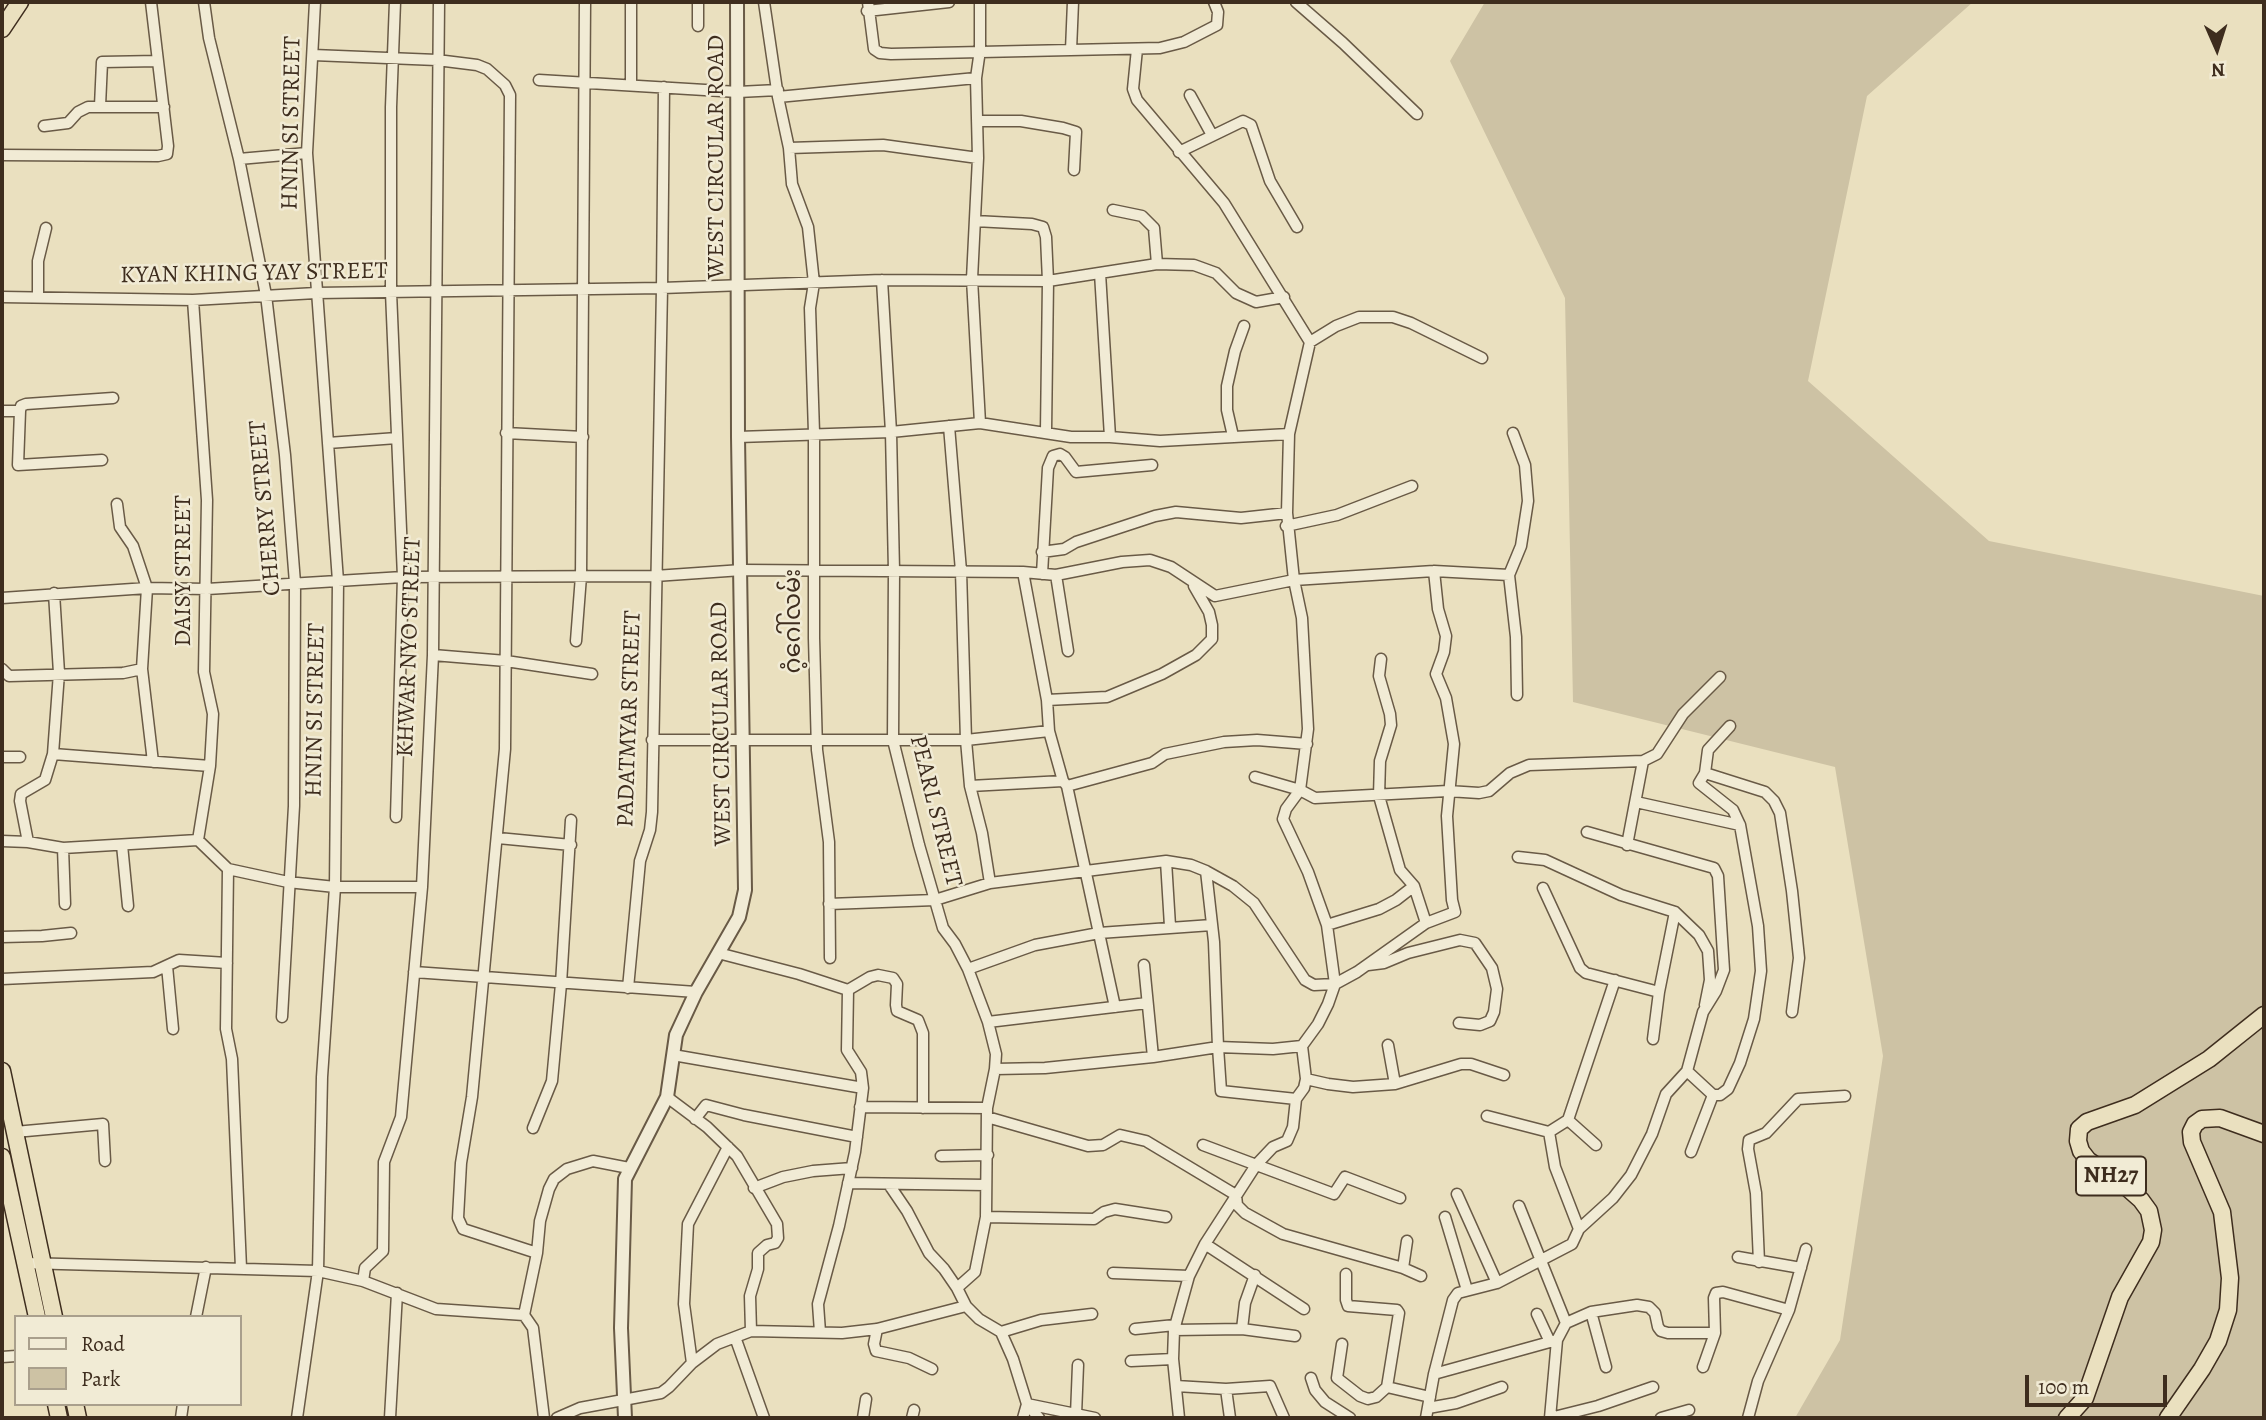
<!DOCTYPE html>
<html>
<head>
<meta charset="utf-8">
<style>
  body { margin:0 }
  #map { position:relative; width:2266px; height:1420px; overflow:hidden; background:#eae0bf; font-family:Alegreya,serif }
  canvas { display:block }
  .frame { position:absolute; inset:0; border:4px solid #3e2d1e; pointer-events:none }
  .legend { position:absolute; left:14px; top:1315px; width:228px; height:91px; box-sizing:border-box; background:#f1ebd5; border:2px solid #a99f8c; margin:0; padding:9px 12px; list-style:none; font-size:21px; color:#3e2d1e }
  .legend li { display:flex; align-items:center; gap:14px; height:35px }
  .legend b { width:35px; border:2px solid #a99f8c }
  .north { position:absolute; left:2182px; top:14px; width:70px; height:70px; -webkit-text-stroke:5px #f1ebd5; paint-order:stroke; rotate:177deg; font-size:19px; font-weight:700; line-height:28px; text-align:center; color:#3e2d1e }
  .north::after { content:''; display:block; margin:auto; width:24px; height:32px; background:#3e2d1e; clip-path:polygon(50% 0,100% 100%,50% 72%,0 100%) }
  .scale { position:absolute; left:2025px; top:1375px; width:142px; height:32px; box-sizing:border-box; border:4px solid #3e2d1e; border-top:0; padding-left:9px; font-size:21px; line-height:24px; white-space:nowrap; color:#3e2d1e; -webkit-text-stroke:5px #f1ebd5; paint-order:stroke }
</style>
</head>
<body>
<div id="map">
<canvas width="2266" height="1420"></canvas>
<div class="frame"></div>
<ul class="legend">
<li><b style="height:9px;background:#f1ebd5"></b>Road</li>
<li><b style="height:19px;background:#cdc2a4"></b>Park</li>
</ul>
<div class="north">N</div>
<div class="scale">100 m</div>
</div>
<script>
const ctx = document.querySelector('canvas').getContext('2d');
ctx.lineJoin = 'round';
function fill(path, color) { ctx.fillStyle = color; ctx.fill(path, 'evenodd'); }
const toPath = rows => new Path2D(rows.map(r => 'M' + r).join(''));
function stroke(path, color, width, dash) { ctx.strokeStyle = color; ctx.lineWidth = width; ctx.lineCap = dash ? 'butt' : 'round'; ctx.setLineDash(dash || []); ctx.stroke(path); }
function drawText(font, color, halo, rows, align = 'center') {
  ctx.font = font + ' Alegreya,"Noto Sans Myanmar",serif'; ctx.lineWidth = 5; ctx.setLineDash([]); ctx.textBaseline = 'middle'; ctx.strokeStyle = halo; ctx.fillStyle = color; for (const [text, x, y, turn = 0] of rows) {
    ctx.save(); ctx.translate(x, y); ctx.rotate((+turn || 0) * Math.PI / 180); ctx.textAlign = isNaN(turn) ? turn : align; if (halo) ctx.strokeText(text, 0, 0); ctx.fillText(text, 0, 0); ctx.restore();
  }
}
fill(toPath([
  [1485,2,1973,2,1867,96,1808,381,1989,541,2264,596,2264,1418,1795,1418,1840,1340,1883,1056,1835,767,1573,702,1565,298,1450,61]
]), '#cdc2a4');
const minor = toPath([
  [204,2,209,38,239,159,266,295,285,455,295,583,294,806,282,1017],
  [395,2,391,107,391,292,403,577,396,817],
  [631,2,631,84],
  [764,2,778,97,789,148,792,184,808,227,814,283,810,308,814,433,814,638,817,750,829,842,830,958],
  [868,2,874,49,880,53,891,54,1160,48,1184,42,1217,25,1218,12,1214,2],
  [1296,2,1343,43,1417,114],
  [867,11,949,2],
  [698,26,698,2],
  [1137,49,1133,89,1137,100,1224,203,1310,342],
  [1071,50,1073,2],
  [313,55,437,60,477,65,487,69,505,85,510,95,505,749,472,1097,461,1163,458,1218,463,1229,537,1253],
  [539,80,738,92,778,90],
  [1190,95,1212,135],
  [778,97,976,78],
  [100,106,102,62,158,61],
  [977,121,1021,121,1063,128,1076,132,1074,170],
  [44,126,68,123,78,112,88,107,164,107],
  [789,148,883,145,978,158],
  [1179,152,1243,121,1251,125,1270,181,1297,227],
  [2,155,158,156,167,154,168,146,151,2],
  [239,159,307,153],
  [1113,210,1142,216,1154,228,1157,264],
  [975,221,1032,224,1043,227,1046,237,1048,281,1046,431],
  [1100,273,1110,437],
  [882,280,891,432,894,571,893,740,919,845,943,928,955,944,968,969,988,1022,996,1054,995,1069,987,1108,986,1217,975,1272,957,1288],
  [2,297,193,300,316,293,662,288,882,280,1048,281,1157,264,1194,265,1216,273,1236,293,1256,302,1284,297],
  [38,297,38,261,46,228],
  [193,300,207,500,204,672,213,714,210,766,198,840],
  [2,411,20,411,18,465,102,460],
  [20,411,21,406,26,404,113,398],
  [980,423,972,279,978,158,976,78,980,50,980,2],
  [949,426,961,571,966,740,970,786,982,833,990,883],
  [506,433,583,437],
  [1513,433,1525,465,1528,501,1521,546,1509,575,1516,637,1517,695],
  [1233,436,1227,410,1227,386,1235,351,1244,326],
  [738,437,891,432,980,423,1071,437,1110,437,1160,441,1289,434],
  [328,443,397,438],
  [117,504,120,527,133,546,147,588,142,669,153,762],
  [1286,526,1337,515,1412,486],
  [1042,552,1064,549,1076,542,1155,516,1176,512,1241,518,1287,513],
  [1023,572,1047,700,1049,731,1063,781,1067,786,1115,1007],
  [1042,574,1048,468,1053,456,1060,454,1065,457,1076,472,1152,465],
  [1056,575,1068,651],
  [2,598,147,588,207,589,403,577,655,576,742,570,1023,572,1056,575,1122,562,1150,560,1171,567,1215,596,1294,580,1434,571,1509,575],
  [576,641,581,576,585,2],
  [433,655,506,661,592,674],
  [1381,659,1379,676,1390,714,1391,725,1380,761,1379,796,1400,870,1414,886,1426,923],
  [2,669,9,676,123,673,142,669],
  [1047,700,1107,697,1162,674,1196,655,1212,639,1212,625,1209,612,1194,586],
  [1730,726,1708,750,1705,773,1699,783,1733,810,1740,825],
  [652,740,966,740,1049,731],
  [53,754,210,766],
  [2,757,20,757],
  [1705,773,1765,792,1774,801,1780,813,1792,891,1799,958,1792,1012],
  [1255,777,1300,790,1315,798,1448,791,1479,793,1489,791,1510,773,1529,765,1643,761],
  [970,786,1063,781],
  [1067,786,1152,763,1165,754,1224,742,1257,740,1307,744],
  [1636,802,1740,825,1758,926,1761,971,1754,1019,1740,1063,1728,1089,1720,1095,1713,1095,1687,1071],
  [498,838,571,845],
  [2,841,28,842,63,848,198,840,228,869,288,882,335,887,422,887],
  [28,842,20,801,21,794,45,780,53,754,59,673,54,593],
  [122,845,128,906],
  [1627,845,1643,761,1657,754,1683,714,1720,677],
  [63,848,65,904],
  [1518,857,1545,860,1621,895,1675,912,1699,935,1708,951,1710,980,1705,1005],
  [1166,861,1170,926],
  [228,869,226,1029,232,1059,241,1268],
  [1206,871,1214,942,1218,1047,1221,1091,1296,1099],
  [1543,888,1580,968,1586,973,1659,992],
  [829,904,935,900,990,883,1166,861,1191,865,1206,871,1233,886,1254,903,1305,980,1314,985,1335,984,1357,972,1426,923,1455,912,1452,900,1447,816,1454,744,1446,698,1436,674,1444,652,1446,636,1438,609,1434,571],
  [1327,925,1379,909,1396,900,1414,886],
  [2,937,42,936,71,933],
  [718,953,799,974,848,990,870,977,878,975,893,978,897,984,896,1005,897,1011,918,1020,923,1033,923,1108],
  [1144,965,1153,1057],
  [1368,965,1384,963,1408,953,1460,940,1475,943,1492,968,1497,989,1494,1012,1490,1021,1480,1025,1459,1023],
  [167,966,173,1029],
  [968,969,1035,945,1099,933,1212,925],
  [414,972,696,992],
  [2,979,153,972,179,960,227,963],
  [628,988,640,861,650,830,652,812,662,288,664,87],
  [988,1022,1147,1003],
  [1653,1039,1659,992,1675,912],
  [673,1055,863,1088],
  [995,1069,1045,1068,1153,1057,1218,1047,1273,1049,1302,1046],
  [1306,1079,1328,1084,1353,1087,1395,1084,1388,1045],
  [1395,1084,1461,1064,1471,1064,1504,1075],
  [667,1097,707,1127,737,1156,777,1224,778,1238,775,1243,767,1245,758,1253,758,1269,750,1296,751,1331],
  [860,1107,987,1108],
  [1487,1116,1549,1132],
  [987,1117,1088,1146,1103,1145,1120,1135,1146,1141,1236,1195,1237,1205,1245,1213,1283,1234,1403,1268,1421,1276],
  [695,1119,706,1105,744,1115,857,1137],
  [1568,1120,1596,1145],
  [533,1128,552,1081,561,984,571,820],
  [15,1132,103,1124,105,1161],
  [1203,1145,1334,1194,1345,1177,1400,1198],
  [1691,1152,1713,1095],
  [941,1156,988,1155],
  [848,1183,986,1185],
  [890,1186,907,1211,929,1253,944,1269,957,1288,966,1306,979,1319,1001,1332,1013,1359,1027,1404,1023,1418],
  [754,1188,783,1177,813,1171,852,1168],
  [1457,1194,1497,1283],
  [1519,1206,1566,1323,1557,1340,1550,1418],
  [986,1217,1094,1219,1104,1212,1115,1209,1166,1217],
  [1445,1217,1467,1290],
  [1579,1229,1555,1167,1549,1132,1568,1120,1615,980],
  [1205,1244,1304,1309],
  [1738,1257,1801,1268],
  [1759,1262,1756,1193,1748,1149,1749,1140,1766,1133,1798,1099,1845,1096],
  [25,1263,318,1271,363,1281,436,1309,524,1315],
  [1403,1268,1407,1241],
  [1113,1273,1189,1276],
  [363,1281,365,1268,383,1251,384,1162,401,1117,422,887,433,655,439,2],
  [1591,1312,1606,1367],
  [1537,1314,1549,1340],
  [196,1317,206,1267],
  [1566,1323,1591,1312,1637,1305,1649,1307,1655,1313,1658,1327,1661,1331,1668,1333,1715,1333],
  [877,1329,874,1344,876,1351,909,1358,932,1369],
  [1135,1329,1175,1325],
  [1242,1329,1245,1303,1255,1275],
  [1174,1330,1242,1329,1295,1336],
  [820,1332,818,1304,839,1226,855,1152,863,1088,861,1072,847,1050,848,990],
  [1001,1332,1041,1320,1092,1314],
  [735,1337,764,1418],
  [1342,1344,1337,1378,1360,1396,1368,1399,1376,1397,1387,1387,1399,1313,1397,1310,1348,1306,1346,1300,1346,1274],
  [2,1357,16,1356],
  [1131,1361,1173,1359],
  [692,1363,684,1304,688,1224,728,1147],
  [1703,1367,1715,1333,1714,1298,1716,1293,1723,1292,1789,1310],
  [1434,1374,1557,1340],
  [1311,1378,1315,1390,1325,1402,1350,1418],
  [1176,1386,1226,1389,1270,1386,1284,1418],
  [1387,1387,1430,1397],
  [1226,1389,1230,1418],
  [1027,1404,1095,1418],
  [1027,1404,1039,1418],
  [1428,1408,1456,1403,1502,1387],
  [1076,1415,1078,1365],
  [181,1418,183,1404],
  [297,1418,318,1271,322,1077,335,887,338,581,307,153,315,2],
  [390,1418,397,1293],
  [544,1418,533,1328,524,1315,537,1253,540,1221,549,1189,554,1179,567,1169,593,1161,629,1168],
  [557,1418,580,1408,661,1393,669,1387,692,1363,717,1344,751,1331,842,1333,877,1329,966,1306],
  [863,1418,866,1399],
  [912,1418,914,1410],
  [1179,1418,1173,1359,1174,1330,1189,1276,1205,1244,1256,1165,1273,1147,1287,1141,1293,1127,1296,1099,1304,1088,1306,1079,1302,1046,1318,1024,1328,1004,1335,984,1327,925,1308,872,1283,819,1286,809,1300,790,1308,729,1302,618,1294,580,1287,513,1289,434,1310,342,1336,326,1359,317,1393,317,1411,323,1482,358],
  [1426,1418,1434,1374,1453,1300,1458,1293,1497,1283,1572,1244,1579,1229,1613,1198,1631,1175,1652,1134,1666,1094,1687,1071,1703,1012,1716,991,1724,970,1718,876,1714,868,1587,832],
  [1550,1418,1598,1406,1653,1387],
  [1661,1418,1689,1410],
  [1748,1418,1758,1381,1789,1310,1806,1249]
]);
const tertiary = toPath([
  [625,1418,621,1328,625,1179,667,1097,676,1035,696,992,739,917,745,890,738,437,737,2]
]);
const trunk = toPath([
  [2,29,20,2],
  [2,1071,54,1317],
  [2,1157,37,1317],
  [56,1404,59,1418],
  [75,1404,78,1418],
  [2067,1418,2085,1398,2120,1297,2151,1242,2153,1230,2149,1211,2141,1200,2124,1185,2088,1160,2081,1151,2078,1141,2079,1129,2087,1122,2135,1105,2209,1059,2264,1015],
  [2168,1418,2202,1369,2218,1341,2228,1310,2230,1278,2222,1212,2192,1142,2191,1132,2195,1124,2202,1119,2220,1118,2264,1134]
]);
stroke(minor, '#695a46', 13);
stroke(tertiary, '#695a46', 16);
stroke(trunk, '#3e2d1e', 19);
stroke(minor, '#f1ebd5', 10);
stroke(tertiary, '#f1ebd5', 12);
stroke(trunk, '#eae0bf', 16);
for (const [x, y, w] of [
  [2111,1176,70]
]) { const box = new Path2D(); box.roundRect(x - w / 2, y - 19.5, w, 39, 5); ctx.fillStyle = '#f1ebd5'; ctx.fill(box); stroke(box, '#3e2d1e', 2); }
drawText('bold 23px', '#3e2d1e', null, [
  ["NH27",2111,1176]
]);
drawText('24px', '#3e2d1e', '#f1ebd5', [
  ["HNIN SI STREET",292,123,-89],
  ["WEST CIRCULAR ROAD",717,157,-90],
  ["KYAN KHING YAY STREET",254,274,-1],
  ["CHERRY STREET",266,508,-95],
  ["DAISY STREET",184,571,-90],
  ["ဂံ့ဂေါ်လမ်း",794,621,-90],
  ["KHWAR NYO STREET",410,647,-88],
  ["HNIN SI STREET",316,710,-89],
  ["PADATMYAR STREET",630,719,-88],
  ["WEST CIRCULAR ROAD",722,724,-91],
  ["PEARL STREET",935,811,76]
]);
</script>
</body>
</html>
